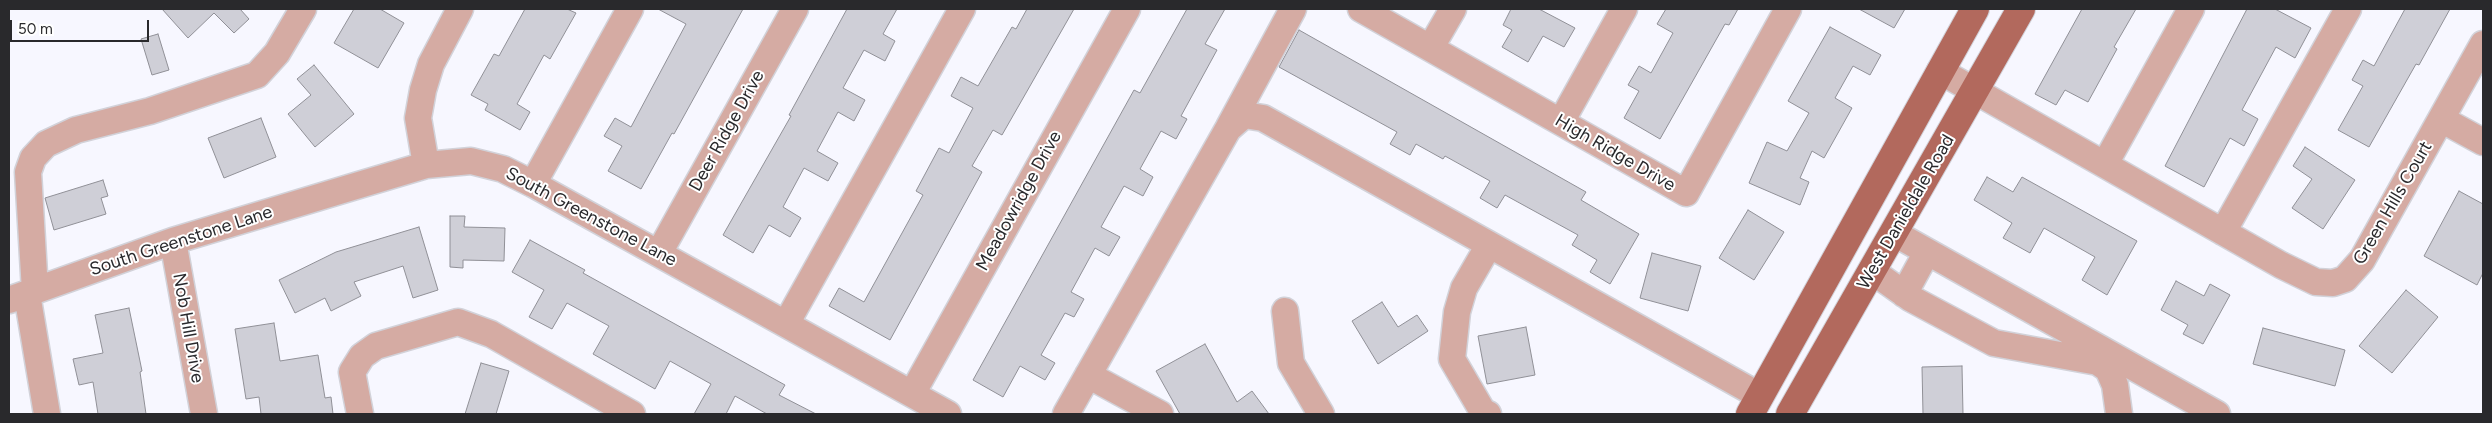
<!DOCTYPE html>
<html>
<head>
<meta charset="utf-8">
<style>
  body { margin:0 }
  #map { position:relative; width:2492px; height:423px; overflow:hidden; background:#f7f7ff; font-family:Figtree,sans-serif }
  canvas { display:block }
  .frame { position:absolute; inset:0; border:10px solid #29292c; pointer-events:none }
  .scale { position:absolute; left:10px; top:20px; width:139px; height:22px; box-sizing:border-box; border:2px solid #29292c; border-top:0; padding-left:6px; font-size:15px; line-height:18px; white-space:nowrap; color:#29292c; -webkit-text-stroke:4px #fff; paint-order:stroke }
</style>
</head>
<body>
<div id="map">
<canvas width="2492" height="423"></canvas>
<div class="frame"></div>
<div class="scale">50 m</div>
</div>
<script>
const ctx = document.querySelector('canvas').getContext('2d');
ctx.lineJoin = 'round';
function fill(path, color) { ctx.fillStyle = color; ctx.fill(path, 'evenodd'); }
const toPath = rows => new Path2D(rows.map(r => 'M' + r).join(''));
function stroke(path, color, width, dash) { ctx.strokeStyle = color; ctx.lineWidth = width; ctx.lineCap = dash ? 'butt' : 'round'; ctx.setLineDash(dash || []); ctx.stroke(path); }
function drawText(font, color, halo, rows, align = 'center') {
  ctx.font = font + ' Figtree,sans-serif'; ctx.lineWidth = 4; ctx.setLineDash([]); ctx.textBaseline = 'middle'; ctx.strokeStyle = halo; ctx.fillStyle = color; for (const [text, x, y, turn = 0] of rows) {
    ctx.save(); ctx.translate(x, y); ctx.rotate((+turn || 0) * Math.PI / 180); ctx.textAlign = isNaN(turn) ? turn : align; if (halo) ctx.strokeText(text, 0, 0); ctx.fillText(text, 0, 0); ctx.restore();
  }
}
const building = toPath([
  [162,9,240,9,249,19,234,33,214,13,188,38,162,9],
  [354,9,380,9,404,23,378,68,334,43,354,9],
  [525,9,567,9,576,13,550,59,544,55,517,104,530,112,520,130,485,110,488,104,471,95,494,54,499,56,525,9],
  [658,9,743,9,674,134,672,133,641,189,608,171,622,146,604,136,615,118,631,127,686,24,658,9],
  [847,9,897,9,883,34,895,41,885,61,864,50,843,88,865,100,854,121,838,112,817,151,838,163,828,181,804,168,783,207,801,218,790,237,769,225,753,253,723,235,791,116,789,115,847,9],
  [1027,9,1074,9,1002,135,993,130,972,166,982,172,890,340,829,306,839,288,864,302,923,195,916,191,939,148,949,153,973,108,951,96,961,77,978,86,1012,27,1016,29,1027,9],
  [1187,9,1225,9,1205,44,1217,50,1181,116,1187,119,1176,139,1161,131,1140,169,1153,177,1143,196,1124,186,1101,227,1120,237,1109,256,1095,248,1071,292,1084,299,1074,317,1065,313,1041,355,1055,363,1045,380,1020,366,1003,397,973,380,1134,90,1140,93,1187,9],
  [1511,9,1539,9,1575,28,1564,47,1543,36,1528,62,1502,47,1512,30,1503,25,1511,9],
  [1666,9,1738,9,1729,25,1725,24,1660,139,1624,118,1639,91,1628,85,1639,66,1651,73,1673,33,1657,24,1666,9],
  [1859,9,1905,9,1894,28,1859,9],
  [2082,9,2136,9,2114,47,2117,49,2088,102,2065,90,2056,105,2035,94,2082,9],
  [2247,9,2275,9,2311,28,2295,58,2276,47,2242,110,2258,119,2244,146,2230,138,2204,187,2165,166,2247,9],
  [2405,9,2450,9,2419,65,2416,64,2369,147,2338,130,2363,86,2352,80,2363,60,2374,66,2405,9],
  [1830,27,1881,55,1870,75,1853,66,1835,98,1852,108,1824,158,1812,151,1800,178,1809,182,1800,205,1749,183,1767,142,1787,151,1809,113,1788,101,1830,27],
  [1299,30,1586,192,1581,200,1639,234,1610,284,1590,272,1597,260,1572,245,1578,235,1505,195,1497,208,1480,198,1490,181,1445,156,1443,159,1416,144,1410,155,1390,144,1397,132,1279,67,1299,30],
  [158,34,169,70,152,75,141,39,158,34],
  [314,65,354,114,315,147,288,114,311,95,297,79,314,65],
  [261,118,276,157,224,178,208,138,261,118],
  [2305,147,2355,180,2323,229,2292,208,2312,179,2293,166,2305,147],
  [1987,177,2013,192,2022,177,2137,241,2107,295,2082,280,2095,257,2044,228,2030,253,2003,238,2012,223,1974,200,1987,177],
  [103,180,108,196,101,198,106,214,54,230,45,198,103,180],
  [2459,191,2483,204,2483,273,2477,285,2424,256,2459,191],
  [1748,210,1784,232,1754,280,1719,258,1748,210],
  [450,216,465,216,464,227,505,228,504,261,463,260,463,268,450,267,450,216],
  [419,227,438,290,413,298,403,266,354,282,361,296,331,311,325,298,295,313,279,280,336,252,419,227],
  [530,240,585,270,583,273,785,385,779,395,816,414,767,414,735,396,726,414,694,414,711,384,670,361,655,389,593,354,609,326,567,303,552,329,529,317,544,290,512,272,530,240],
  [1652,253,1701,266,1688,311,1640,298,1652,253],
  [2176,281,2204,296,2210,284,2230,295,2203,344,2183,334,2188,325,2161,310,2176,281],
  [2406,290,2438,317,2392,373,2359,346,2406,290],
  [1382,302,1398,327,1417,315,1428,331,1378,364,1352,321,1382,302],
  [129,308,142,371,140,372,146,414,98,414,93,382,79,385,73,359,103,353,95,315,129,308],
  [274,323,280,361,318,355,325,398,331,397,333,414,261,414,259,397,246,399,235,329,274,323],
  [1526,327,1535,375,1487,384,1478,336,1526,327],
  [2263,328,2345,350,2335,386,2253,364,2263,328],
  [1205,344,1237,402,1252,391,1269,414,1180,414,1156,371,1205,344],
  [481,363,509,371,496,414,465,414,481,363],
  [1962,366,1963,414,1923,414,1922,367,1962,366]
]);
fill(building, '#cfcfd7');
stroke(building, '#909097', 1);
const minor = toPath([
  [1361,9,1686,193,1788,9],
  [1431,47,1453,9],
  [1940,71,2281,265,2316,282,2333,283,2345,279,2362,260,2483,44],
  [2441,119,2483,142],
  [1561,122,1624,9],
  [1229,127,1293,9],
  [2105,164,2191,9],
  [426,165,418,118,423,90,431,64,460,9],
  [533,184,630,9],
  [2223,232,2348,9],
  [1894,233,2217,414],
  [173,241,204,414],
  [659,253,795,9],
  [1872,271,1910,298,1994,343,2098,362,2108,369,2115,385,2119,414],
  [35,291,28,172,33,158,46,144,76,130,150,111,257,75,277,53,303,9],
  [27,294,47,414],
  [1904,294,1927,252],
  [9,300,173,241,359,185,426,165,471,161,503,169,533,184,948,414],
  [1285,311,1291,363,1321,414],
  [786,324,962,9],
  [1088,375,1160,414],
  [912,394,1127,9],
  [360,414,352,372,362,356,376,346,458,322,491,334,632,414],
  [1066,414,1228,129,1244,115,1263,118,1760,396],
  [1488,414,1483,412,1452,359,1457,312,1464,288,1489,245]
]);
const major = toPath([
  [1750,414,1975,9],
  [1790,414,2021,9]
]);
stroke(minor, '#d2d2d9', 29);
stroke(major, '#d2d2d9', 30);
stroke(minor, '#d5aba3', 26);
stroke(major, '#b2695d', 28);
drawText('18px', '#29292c', '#fff', [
  ["Deer Ridge Drive",727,131,-61],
  ["High Ridge Drive",1615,153,30],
  ["Meadowridge Drive",1019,201,-61],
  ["Green Hills Court",2393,203,-60],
  ["West Danieldale Road",1906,212,-60],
  ["South Greenstone Lane",591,217,28],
  ["South Greenstone Lane",181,241,-18],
  ["Nob Hill Drive",188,328,80]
]);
</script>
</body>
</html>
